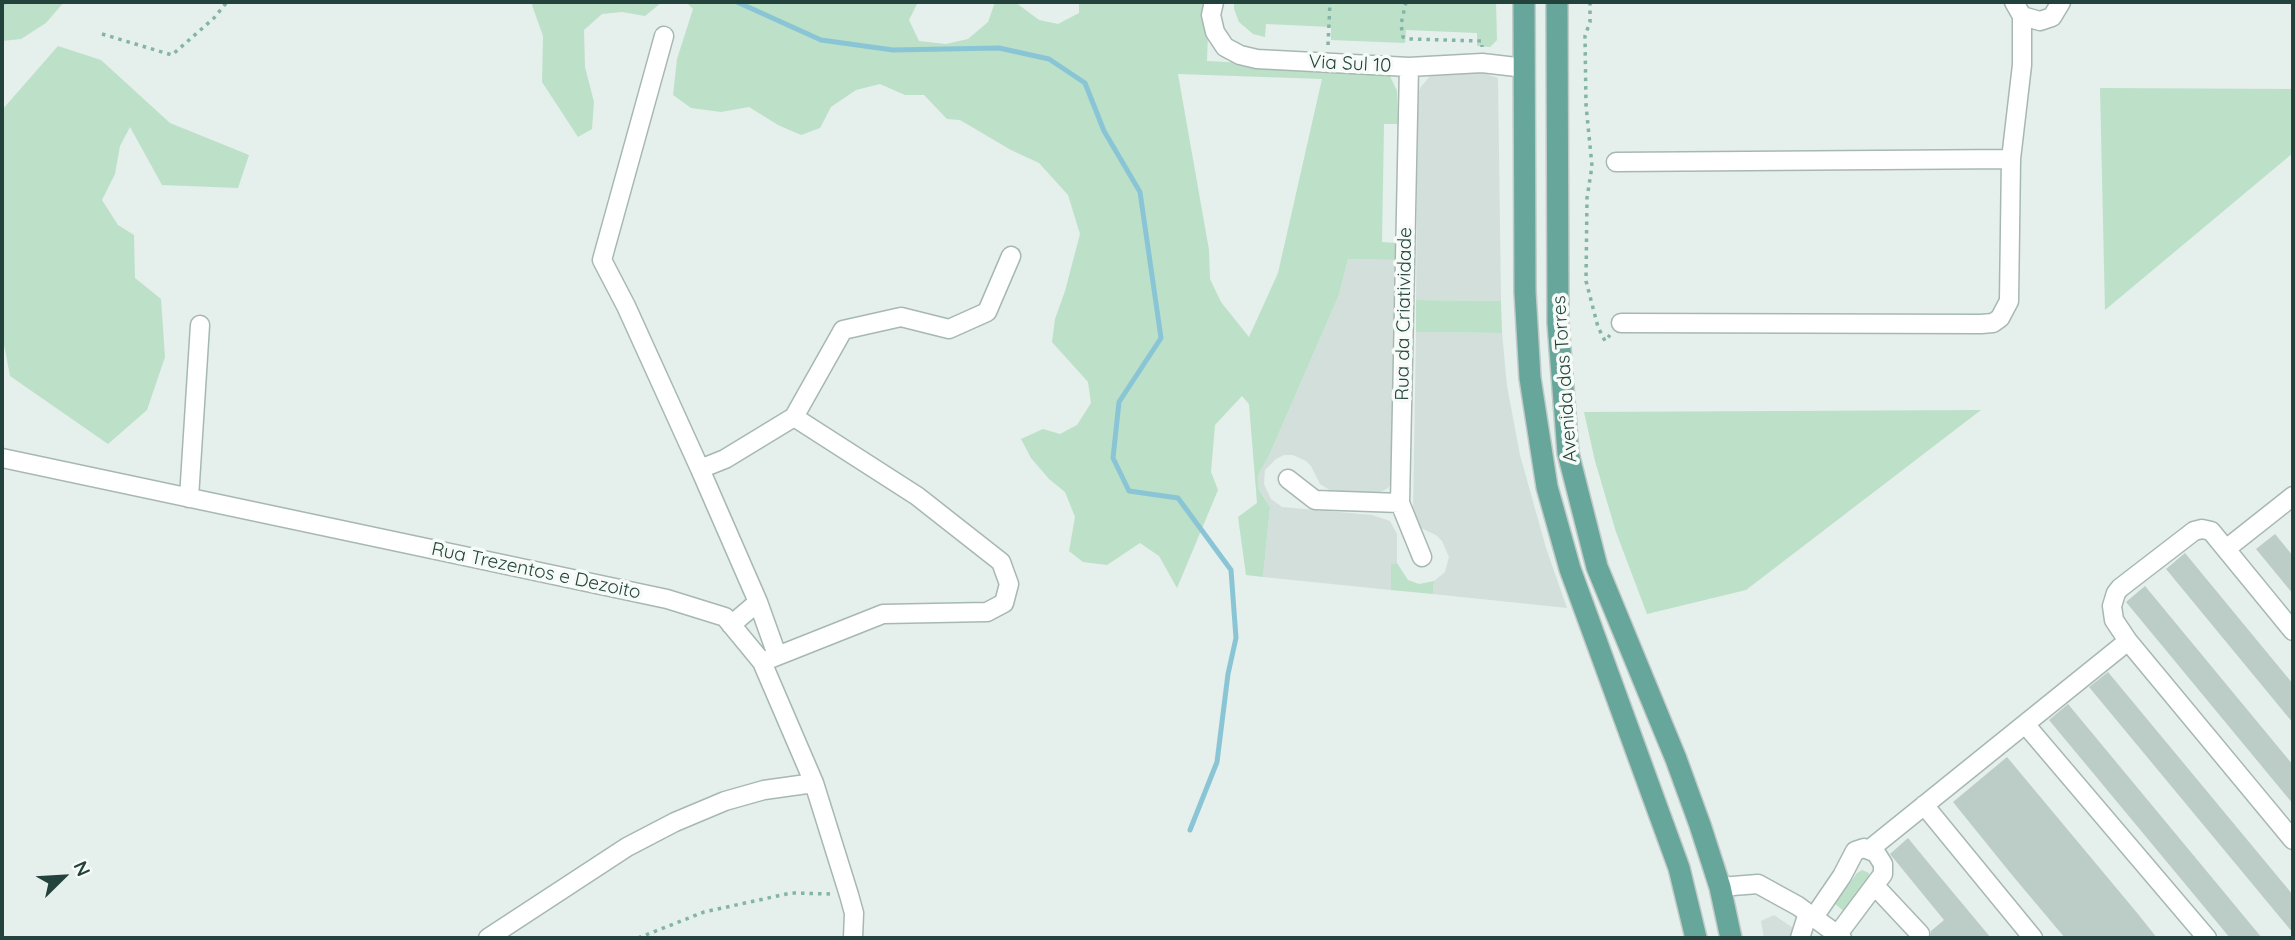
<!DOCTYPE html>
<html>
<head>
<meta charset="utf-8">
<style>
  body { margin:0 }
  #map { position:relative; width:2295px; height:940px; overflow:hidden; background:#e5efeb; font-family:Quicksand,sans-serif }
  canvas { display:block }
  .frame { position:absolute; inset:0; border:4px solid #22423b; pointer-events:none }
  .north { position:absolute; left:28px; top:842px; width:70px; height:70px; -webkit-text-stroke:5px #f6fbf8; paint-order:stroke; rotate:66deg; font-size:19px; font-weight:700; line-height:28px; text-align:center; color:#22423b }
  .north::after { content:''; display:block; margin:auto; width:24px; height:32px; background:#22423b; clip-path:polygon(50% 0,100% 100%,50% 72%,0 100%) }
</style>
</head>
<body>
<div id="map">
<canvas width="2295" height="940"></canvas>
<div class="frame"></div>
<div class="north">N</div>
</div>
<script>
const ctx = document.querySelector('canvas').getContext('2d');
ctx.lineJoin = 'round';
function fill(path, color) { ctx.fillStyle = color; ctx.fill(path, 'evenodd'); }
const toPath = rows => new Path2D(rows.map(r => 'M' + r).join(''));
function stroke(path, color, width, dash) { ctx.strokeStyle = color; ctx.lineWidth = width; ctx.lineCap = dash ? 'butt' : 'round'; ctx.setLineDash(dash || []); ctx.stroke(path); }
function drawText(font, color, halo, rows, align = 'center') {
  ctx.font = font + ' Quicksand,sans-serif'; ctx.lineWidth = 7; ctx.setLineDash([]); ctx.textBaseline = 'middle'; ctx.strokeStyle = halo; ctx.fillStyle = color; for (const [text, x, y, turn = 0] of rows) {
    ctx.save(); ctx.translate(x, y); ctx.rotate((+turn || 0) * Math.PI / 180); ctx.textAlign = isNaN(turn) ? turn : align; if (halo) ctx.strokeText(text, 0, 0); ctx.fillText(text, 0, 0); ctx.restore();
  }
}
fill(toPath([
  [1445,70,1483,73,1498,78,1501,301,1416,300,1418,94,1420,88,1430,76],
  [1348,259,1396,260,1393,480,1388,488,1377,494,1331,491,1320,484,1311,466,1306,461,1293,455,1284,455,1276,459,1265,470,1264,484,1271,499,1282,507,1372,515,1390,521,1397,534,1397,563,1391,564,1391,590,1263,577,1270,507,1259,490,1258,475,1268,458,1339,295],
  [1416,332,1502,333,1507,386,1520,455,1546,548,1567,608,1433,594,1434,581,1445,572,1449,557,1442,541,1436,535,1421,528,1413,515],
  [1774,915,1808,938,1764,938,1761,921]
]), '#d3dfda');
fill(toPath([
  [2,2,64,2,46,23,21,39,2,41],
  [531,2,662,2,645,16,622,12,602,14,584,30,585,67,594,102,592,129,578,137,542,82,543,36],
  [686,2,918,2,909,20,919,41,946,44,968,39,988,22,995,2,1015,2,1039,20,1058,24,1079,13,1079,2,1209,2,1207,61,1384,70,1390,76,1397,91,1398,124,1384,124,1382,242,1396,243,1396,260,1348,259,1339,295,1268,458,1258,475,1259,490,1270,507,1263,577,1246,575,1238,517,1257,503,1249,404,1242,396,1215,425,1211,472,1218,490,1177,588,1159,556,1140,543,1107,565,1083,562,1069,551,1075,517,1065,492,1049,479,1031,458,1021,439,1043,429,1060,434,1077,425,1091,403,1088,382,1052,342,1055,319,1065,291,1080,234,1068,195,1039,163,1011,150,960,120,947,119,924,95,905,95,880,84,856,90,831,107,820,128,801,135,778,125,749,107,721,112,691,108,673,95,677,59,693,9],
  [1178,74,1322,79,1278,273,1249,337,1221,302,1210,279,1209,250],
  [1234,2,1496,2,1497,40,1490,47,1477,46,1477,33,1406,30,1405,43,1331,40,1331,27,1266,24,1265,37,1253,34,1239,22,1234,9],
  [58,46,101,60,170,123,249,155,238,188,162,185,130,127,120,146,115,174,102,200,118,225,134,235,135,278,161,299,165,357,147,410,108,444,10,376,2,334,2,110],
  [2100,88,2293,89,2293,153,2105,310],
  [1416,300,1501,301,1502,333,1416,332],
  [1981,410,1746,590,1647,614,1616,532,1595,461,1584,412],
  [1397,563,1408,580,1419,584,1434,581,1433,594,1391,590,1391,564],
  [1862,870,1869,873,1869,878,1845,912,1835,904,1857,873]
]), '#bde0c9');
stroke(toPath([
  [737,2,821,40,893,50,999,48,1049,59,1085,83,1104,131,1140,192,1161,338,1119,402,1113,458,1129,491,1178,498,1231,570,1236,638,1228,674,1217,762,1190,830],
  [2,3,5,2]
]), '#8ac5d6', 5);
fill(toPath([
  [2275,534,2293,556,2293,594,2256,549],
  [2185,553,2293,684,2293,723,2166,569],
  [2145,586,2293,765,2293,804,2126,602],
  [2108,672,2293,895,2293,933,2089,687],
  [2068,704,2175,833,2262,938,2230,938,2103,785,2049,720],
  [2007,757,2138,914,2157,938,2065,938,2012,875,1953,802],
  [1908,838,1931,866,1991,938,1930,938,1931,931,1944,920,1890,854]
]), '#bccdc7');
const minor = toPath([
  [1214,2,1211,15,1215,32,1225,47,1240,55,1257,59,1409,67,1482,63,1525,68],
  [2014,2,2022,16,2040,21,2052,17,2061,2],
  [664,36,602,260,626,306,700,469],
  [1409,67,1400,503,1422,557],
  [1616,162,2011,159],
  [1621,323,1981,324,1993,323,2000,318,2009,301,2011,159,2022,65,2022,16],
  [2,458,667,599,725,617,762,662,814,783,849,895,854,913,853,938],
  [1288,479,1315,500,1400,503],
  [189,498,200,325],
  [2226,549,2293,496],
  [758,602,777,655],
  [731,625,758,602,700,469,725,459,794,417,843,330,901,317,949,329,987,312,1011,256],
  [2128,641,2293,840],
  [762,662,883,614,987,612,1004,603,1009,584,1001,562,917,496,794,417],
  [2025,724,2207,938],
  [1924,805,2033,938],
  [1870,849,2128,641,2114,620,2112,606,2116,593,2120,588,2194,531,2202,529,2211,531,2293,631],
  [1875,886,1920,934],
  [1720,887,1758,884,1798,906,1842,938],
  [1814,917,1842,876,1855,851,1864,848,1876,853,1883,864,1883,874,1838,934],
  [488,938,627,847,675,822,725,801,764,790,814,783],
  [1800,938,1808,913]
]);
const major = toPath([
  [1524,2,1525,292,1530,378,1547,487,1570,569,1679,868,1696,938],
  [1557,2,1558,323,1568,453,1597,567,1676,759,1700,825,1720,887,1731,938]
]);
stroke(minor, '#a7b8b3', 21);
stroke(major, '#c1cac8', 24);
stroke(toPath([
  [1406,2,1401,24,1403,37,1409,39,1482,41,1482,47],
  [1590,2,1590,22,1585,36,1586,105,1592,166,1587,198,1586,281,1598,327,1605,341,1610,335],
  [102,34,172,55,214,18,227,2],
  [1328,45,1330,2],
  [638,938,704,912,791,893,832,894]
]), '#83b4a8', 3.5, [3.5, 5]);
stroke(minor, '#fff', 18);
stroke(major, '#67a69a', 21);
drawText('19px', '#22423b', '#f6fbf8', [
  ["Via Sul 10",1350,64,3],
  ["Rua da Criatividade",1404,314,-89],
  ["Avenida das Torres",1565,379,-94],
  ["Rua Trezentos e Dezoito",536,571,12]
]);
</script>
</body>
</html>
